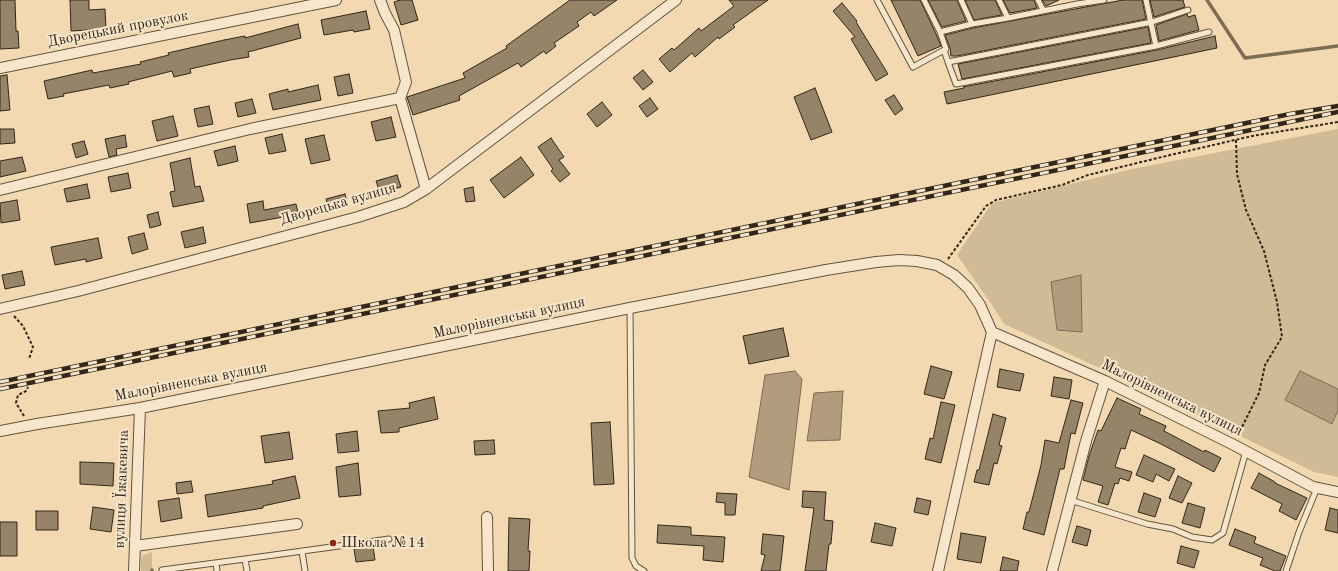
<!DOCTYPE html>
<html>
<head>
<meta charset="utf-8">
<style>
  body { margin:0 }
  canvas { display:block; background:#f2d9b1 }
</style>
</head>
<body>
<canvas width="1338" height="571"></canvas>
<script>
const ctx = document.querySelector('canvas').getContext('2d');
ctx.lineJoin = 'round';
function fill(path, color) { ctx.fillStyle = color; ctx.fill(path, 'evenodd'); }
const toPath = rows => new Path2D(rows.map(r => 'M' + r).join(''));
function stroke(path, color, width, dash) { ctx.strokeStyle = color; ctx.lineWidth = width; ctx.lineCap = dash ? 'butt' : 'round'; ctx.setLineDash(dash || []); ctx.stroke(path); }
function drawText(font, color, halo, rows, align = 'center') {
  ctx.font = font + ' "Old Standard TT",serif'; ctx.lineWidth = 4; ctx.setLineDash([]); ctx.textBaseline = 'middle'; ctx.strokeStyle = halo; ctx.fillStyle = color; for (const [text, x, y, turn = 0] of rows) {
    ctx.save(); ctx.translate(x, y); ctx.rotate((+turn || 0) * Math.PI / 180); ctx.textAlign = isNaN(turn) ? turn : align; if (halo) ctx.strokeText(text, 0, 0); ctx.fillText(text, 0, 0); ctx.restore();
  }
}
fill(toPath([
  [1338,129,1338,477,1314,472,1115,375,1004,324,992,305,957,255,992,203,1132,169],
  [152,552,152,571,141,571,141,559,143,555]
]), '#d1bb97');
const water = toPath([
  [1081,275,1082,332,1057,330,1051,282,1081,275],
  [795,371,802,379,789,490,749,477,765,375,795,371],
  [1300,371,1338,389,1338,410,1332,424,1285,400,1300,371],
  [843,391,840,440,807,441,814,393,843,391]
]);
fill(water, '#b19c7d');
stroke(water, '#7e6d55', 1);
stroke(toPath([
  [1207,0,1245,58,1338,46],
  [152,570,152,571]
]), '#7e6d55', 3.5);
const building = toPath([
  [0,0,15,0,16,31,18,31,19,48,0,49,0,0],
  [70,0,89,0,89,10,105,9,106,29,71,31,70,0],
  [400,0,412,0,418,20,401,25,394,2,400,0],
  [570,0,617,0,594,16,591,12,577,22,579,26,554,43,556,46,546,54,544,51,521,67,518,63,459,96,460,100,413,115,407,97,465,78,463,73,507,48,506,46,570,0],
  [729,0,768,0,733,25,735,27,719,39,718,37,695,57,692,53,670,72,659,59,672,48,674,50,699,28,701,31,734,6,729,0],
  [891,0,920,0,936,34,941,46,918,56,891,0],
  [928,0,957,0,966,21,942,27,928,0],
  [965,0,995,0,1002,15,974,20,965,0],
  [1003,0,1034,0,1037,8,1010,13,1003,0],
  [1042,0,1059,0,1046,6,1042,0],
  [1123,0,1142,0,1146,19,957,56,951,56,950,48,945,35,973,28,1123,0],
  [1150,0,1183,0,1185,7,1154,17,1150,0],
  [842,3,857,21,856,22,888,74,876,81,851,39,855,37,833,11,842,3],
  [366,11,370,29,354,32,353,30,324,35,321,20,366,11],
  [1187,14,1188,17,1195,15,1199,30,1159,41,1156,25,1187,14],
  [298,24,301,38,248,52,249,57,230,60,190,69,191,73,174,77,172,71,128,82,129,84,110,88,109,85,63,94,64,96,48,99,44,81,92,70,93,73,141,64,140,62,169,55,168,53,224,40,245,36,245,38,298,24],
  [1148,27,1151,43,962,79,958,64,1148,27],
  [1215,36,1217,48,947,104,944,92,964,88,963,87,1157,50,1215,36],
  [643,70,653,82,643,90,633,78,643,70],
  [349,74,353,93,338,96,334,77,349,74],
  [7,75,10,110,0,111,0,76,7,75],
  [318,85,321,100,273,110,269,94,288,89,288,92,318,85],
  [815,88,832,132,811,140,794,97,815,88],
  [894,95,903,109,895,115,885,100,894,95],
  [650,98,658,109,647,117,639,106,650,98],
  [252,99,256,113,238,117,235,103,252,99],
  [602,102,612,115,597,127,587,114,602,102],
  [209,106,213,124,198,127,194,109,209,106],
  [173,116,178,136,157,141,152,121,173,116],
  [391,117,396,137,376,141,371,122,391,117],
  [0,129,14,129,15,143,0,144,0,129],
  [282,134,286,151,269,154,265,138,282,134],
  [125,135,127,147,116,149,117,155,109,157,105,139,125,135],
  [324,135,330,160,311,164,305,139,324,135],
  [551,138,564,157,559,160,570,174,560,182,551,171,553,169,538,147,551,138],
  [84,141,88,154,76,158,72,144,84,141],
  [235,146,238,161,218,166,214,151,235,146],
  [22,157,26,171,0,177,0,161,22,157],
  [521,157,534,175,504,198,490,180,521,157],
  [190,158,195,187,200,186,204,201,173,207,170,192,175,191,170,163,190,158],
  [128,173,131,188,111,192,108,177,128,173],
  [397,175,401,187,380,193,376,181,397,175],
  [87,184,90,198,67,202,64,189,87,184],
  [473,187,475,201,466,202,464,189,473,187],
  [345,194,348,206,329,210,326,199,345,194],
  [17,200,20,220,1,223,0,203,17,200],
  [263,201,264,210,296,204,299,217,283,220,283,217,250,223,247,204,263,201],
  [158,212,161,225,150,228,147,215,158,212],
  [203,227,206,243,185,248,181,232,203,227],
  [144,233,148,249,132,254,128,237,144,233],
  [98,238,102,258,86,262,86,259,55,265,51,247,98,238],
  [22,271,25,285,5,289,2,275,22,271],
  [783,328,789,356,749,364,743,336,783,328],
  [931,366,952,372,944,399,924,394,931,366],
  [1000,369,1024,374,1020,391,997,387,1000,369],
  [1054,377,1072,380,1069,399,1051,396,1054,377],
  [434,397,438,419,399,428,399,432,381,433,378,411,410,408,409,403,434,397],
  [1117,398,1141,409,1139,414,1166,426,1164,431,1204,452,1205,450,1221,458,1214,472,1161,444,1131,430,1125,449,1121,448,1115,467,1132,472,1129,481,1120,478,1118,484,1115,483,1108,505,1098,502,1103,486,1083,480,1089,456,1098,430,1101,431,1117,398],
  [1071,400,1083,403,1075,434,1071,433,1064,469,1060,469,1044,535,1023,529,1027,512,1029,512,1041,465,1045,440,1059,443,1071,400],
  [941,402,955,405,941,463,925,459,930,438,933,439,941,402],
  [993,414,1006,418,999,445,1002,446,997,464,994,463,989,485,974,482,977,470,979,470,993,414],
  [610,422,614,484,594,485,591,423,610,422],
  [357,431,359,451,338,453,336,434,357,431],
  [289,432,293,459,265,463,261,436,289,432],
  [494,440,495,454,475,455,474,441,494,440],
  [1144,455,1175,469,1169,481,1156,474,1153,482,1136,475,1144,455],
  [80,462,114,463,113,486,80,484,80,462],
  [358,463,361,495,339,497,336,467,358,463],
  [1259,473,1275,482,1275,483,1307,498,1296,520,1279,511,1282,504,1251,488,1259,473],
  [295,476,300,498,263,506,263,508,208,517,205,495,273,484,272,481,295,476],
  [1178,476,1192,483,1182,503,1169,498,1178,476],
  [191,481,193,492,177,494,176,483,191,481],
  [803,491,826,492,824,520,833,521,831,544,829,544,826,571,805,571,814,508,802,507,803,491],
  [717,493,737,494,735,515,725,515,725,503,716,502,717,493],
  [1144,493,1161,499,1155,517,1138,512,1144,493],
  [179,498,182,518,161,522,158,501,179,498],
  [917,498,931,501,928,515,914,512,917,498],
  [1188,503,1205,508,1200,528,1182,523,1188,503],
  [93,507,114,510,111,532,90,529,93,507],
  [1330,508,1338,510,1338,533,1325,530,1330,508],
  [36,511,58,511,58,530,36,530,36,511],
  [509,518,530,519,528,551,530,551,529,571,508,571,509,518],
  [0,522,17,522,17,556,0,556,0,522],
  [875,523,896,528,892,546,871,542,875,523],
  [658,525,691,527,691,535,725,537,723,562,703,560,704,546,657,543,658,525],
  [1077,526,1091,530,1087,546,1072,542,1077,526],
  [1235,529,1256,537,1254,543,1286,556,1280,571,1275,571,1260,565,1263,558,1229,545,1235,529],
  [961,533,986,537,981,563,957,559,961,533],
  [763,534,784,536,780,571,761,571,765,555,761,554,763,534],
  [373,546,375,560,356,562,354,549,373,546],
  [1181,546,1199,551,1194,568,1177,563,1181,546],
  [1003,557,1019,561,1017,571,1000,571,1003,557]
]);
fill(building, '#968468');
stroke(building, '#322719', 1);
const service = toPath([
  [877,0,913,67,946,49,940,32,924,0],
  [961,0,972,24],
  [999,0,1008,18],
  [1038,0,1043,10],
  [1146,0,1156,46],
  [940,32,972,24,1008,18,1077,4,1104,0],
  [944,50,948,62,1152,22,1188,10],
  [948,62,956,84,1156,46,1209,32],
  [630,308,632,558,636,566,644,571],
  [1070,500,1147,524,1173,529,1192,537,1212,540,1223,533,1246,451],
  [302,551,305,571],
  [245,559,389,539],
  [216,563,217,571],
  [163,571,162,570,245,559,247,571],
  [1286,571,1299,532,1317,488]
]);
const minor = toPath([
  [380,0,385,13,394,30,406,82,400,98,426,189],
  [0,68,336,0],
  [0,190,250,129,400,98],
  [0,309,78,291,358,217,404,202,426,189,676,0],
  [0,431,37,424,140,408,630,308,826,270,876,262,899,260,917,261,937,265,954,275,968,288,980,305,992,332],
  [487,517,488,571],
  [135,546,297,524],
  [134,571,140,408],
  [938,571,992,332,1105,381,1234,445,1313,487,1338,492],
  [1052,571,1086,441,1105,381]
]);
stroke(service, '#62543f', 7);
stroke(minor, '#62543f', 12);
stroke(toPath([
  [1236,140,1237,174,1246,210,1264,251,1277,302,1282,337,1265,365,1259,393,1238,435],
  [948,259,986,206,996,200,1062,185,1088,175,1166,156,1252,136,1338,122],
  [14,316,23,326,33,347,29,359],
  [24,416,16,403,18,395,26,391,28,387]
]), '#322719', 2, [3, 2]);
stroke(service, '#f7e6cc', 5);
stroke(minor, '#f7e6cc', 10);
const rail = toPath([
  [0,382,1290,114,1338,106],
  [0,389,1338,112]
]);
stroke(rail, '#322719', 4.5);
stroke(rail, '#f7e6cc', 3, [9]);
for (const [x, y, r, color] of [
  [333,543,4,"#8f2418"]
]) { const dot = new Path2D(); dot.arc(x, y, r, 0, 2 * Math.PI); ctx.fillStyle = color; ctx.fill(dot); stroke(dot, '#f7e6cc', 1.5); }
drawText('15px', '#322719', '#f7e6cc', [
  ["Дворецький провулок",118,29,-11],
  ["Дворецька вулиця",338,204,-16],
  ["Малорівненська вулиця",509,318,-12],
  ["Малорівненська вулиця",191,382,-11],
  ["Малорівненська вулиця",1172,398,26],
  ["вулиця Їжакевича",122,489,-88]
]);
drawText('15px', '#322719', '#f7e6cc', [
  ["Школа №14",341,543]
], 'left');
</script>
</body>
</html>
